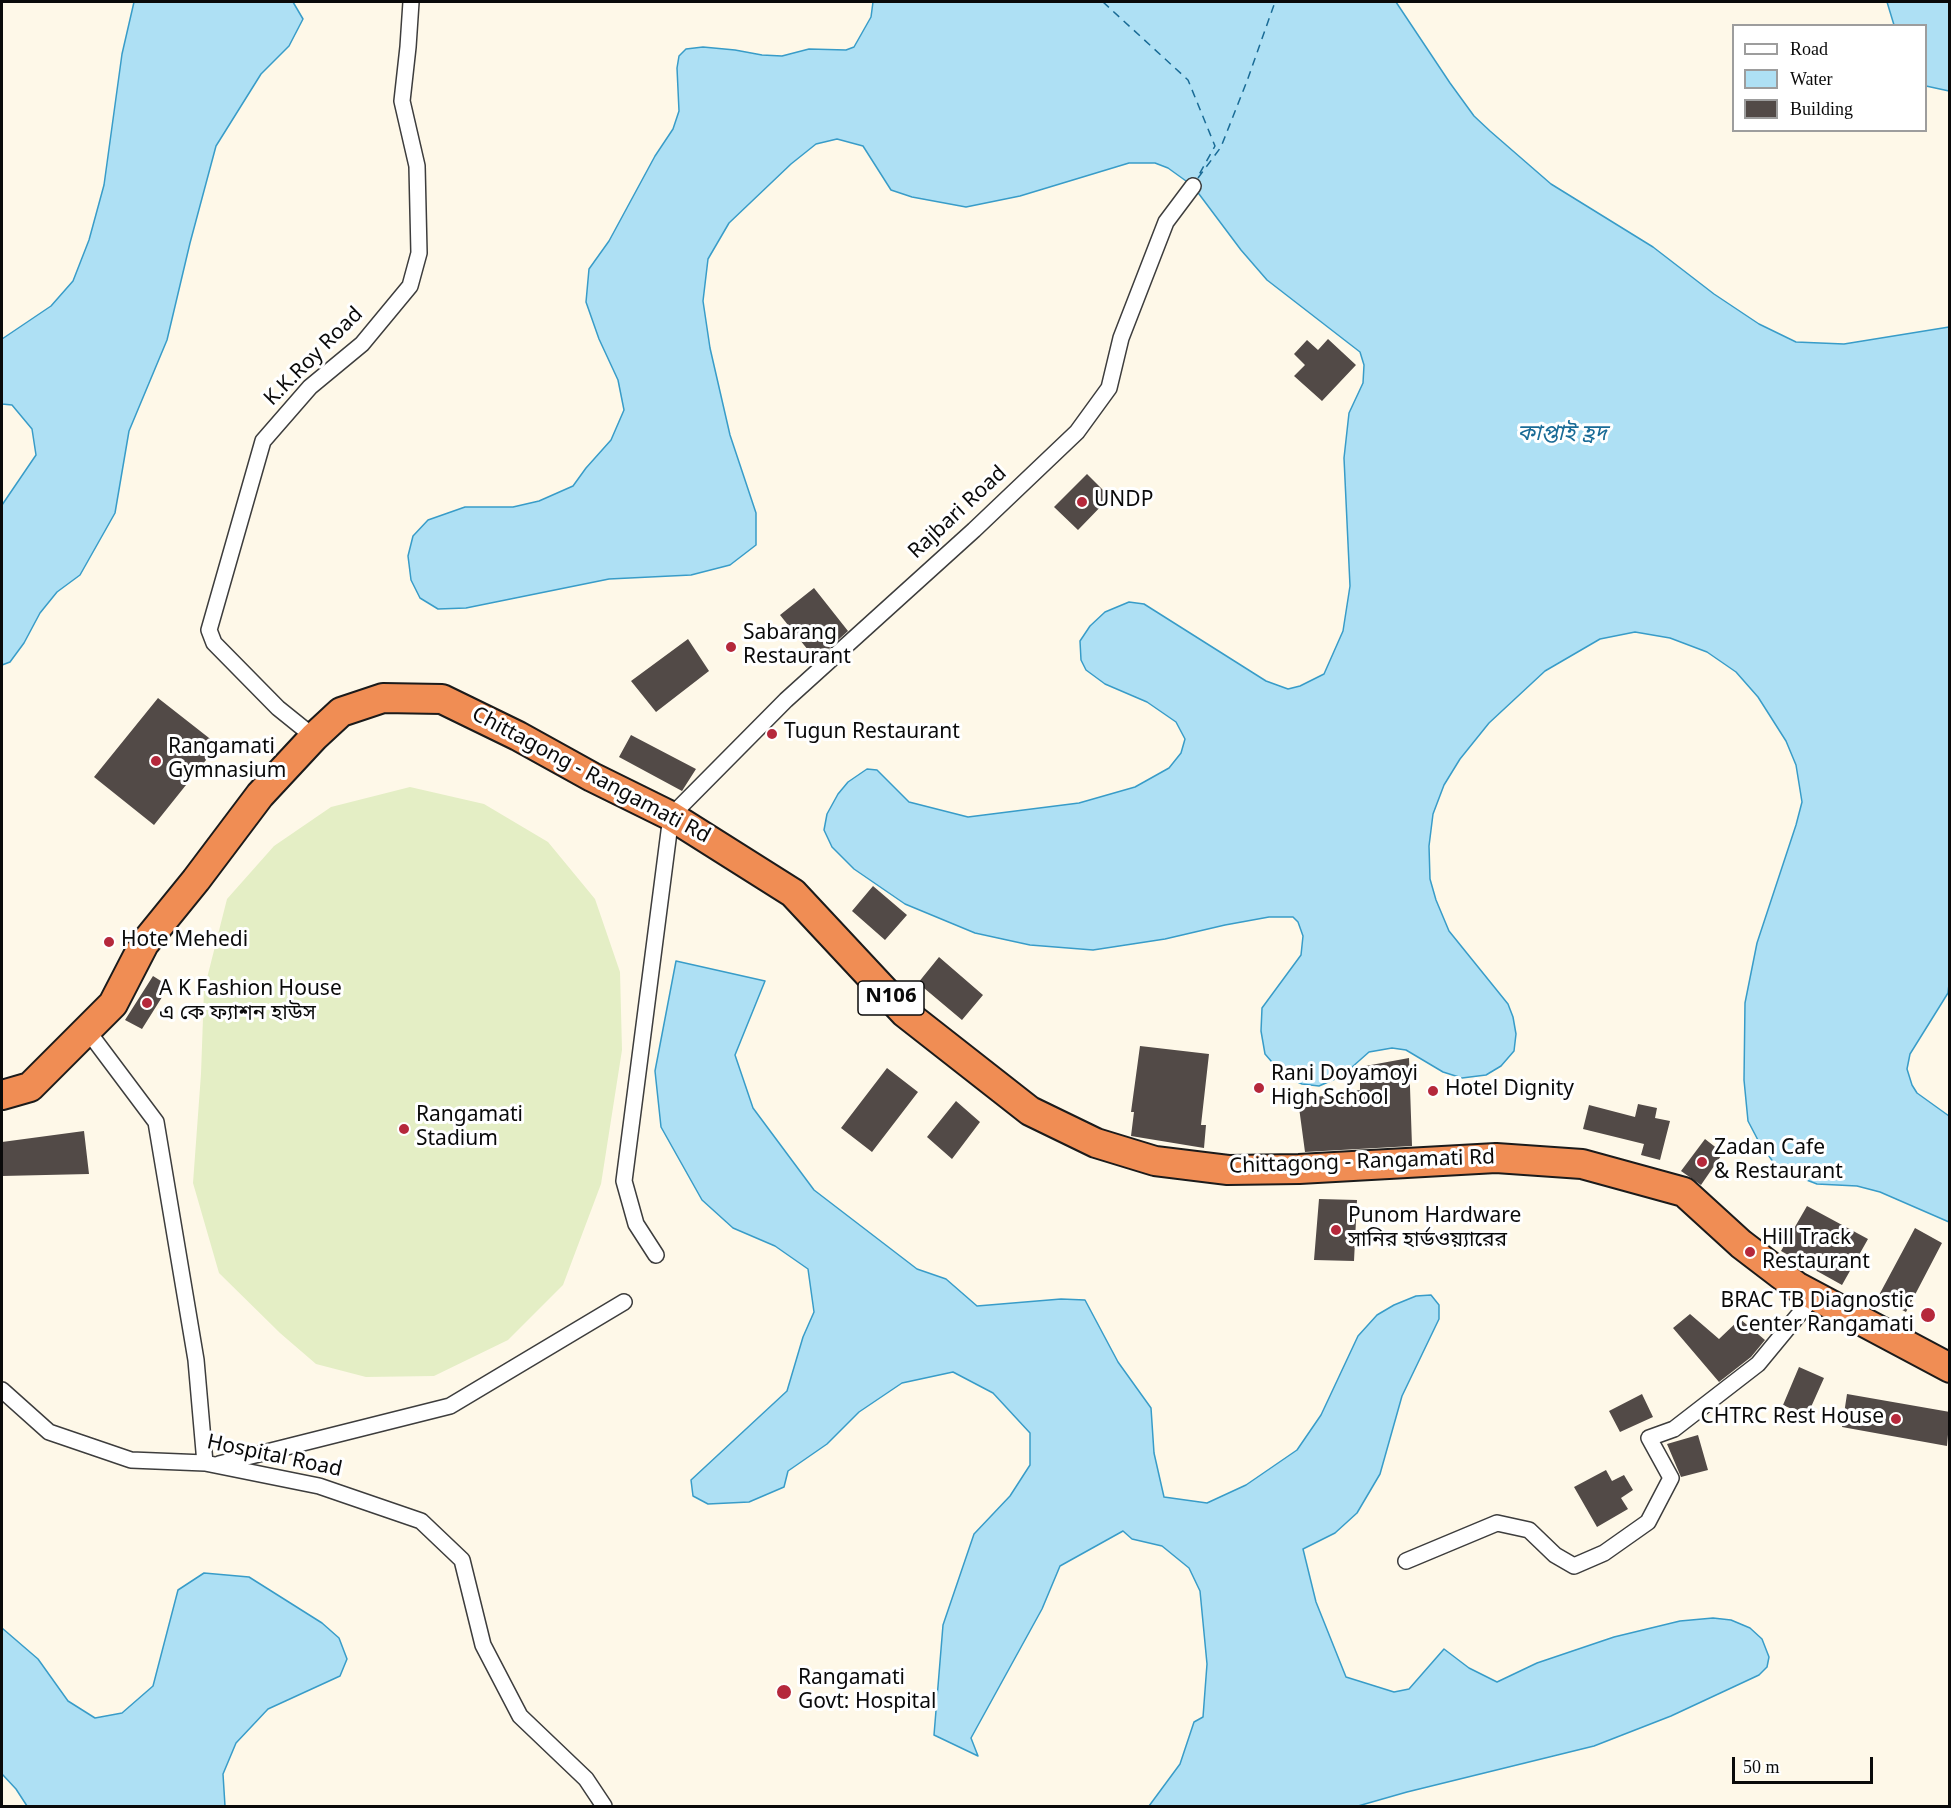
<!DOCTYPE html>
<html>
<head>
<meta charset="utf-8">
<style>
  body { margin:0 }
  #map { position:relative; width:1951px; height:1808px; overflow:hidden; background:#fef8e8; font-family:Georgia,serif }
  canvas { display:block }
  .frame { position:absolute; inset:0; border:3px solid #0a0a0a; pointer-events:none }
  .legend { position:absolute; left:1732px; top:24px; width:195px; height:108px; box-sizing:border-box; background:#fff; border:2px solid #9d9d9d; margin:0; padding:8px 10px; list-style:none; font-size:18px; color:#0a0a0a }
  .legend li { display:flex; align-items:center; gap:12px; height:30px }
  .legend b { width:30px; border:2px solid #9d9d9d }
  .scale { position:absolute; left:1732px; top:1757px; width:141px; height:27px; box-sizing:border-box; border:3px solid #0a0a0a; border-top:0; padding-left:8px; font-size:18px; line-height:21px; white-space:nowrap; color:#0a0a0a; -webkit-text-stroke:4px #fff; paint-order:stroke }
</style>
</head>
<body>
<div id="map">
<canvas width="1951" height="1808"></canvas>
<div class="frame"></div>
<ul class="legend">
<li><b style="height:8px;background:#fff"></b>Road</li>
<li><b style="height:16px;background:#aee0f4"></b>Water</li>
<li><b style="height:16px;background:#524a47"></b>Building</li>
</ul>
<div class="scale">50 m</div>
</div>
<script>
const ctx = document.querySelector('canvas').getContext('2d');
ctx.lineJoin = 'round';
function fill(path, color) { ctx.fillStyle = color; ctx.fill(path, 'evenodd'); }
const toPath = rows => new Path2D(rows.map(r => 'M' + r).join(''));
function stroke(path, color, width, dash) { ctx.strokeStyle = color; ctx.lineWidth = width; ctx.lineCap = dash ? 'butt' : 'round'; ctx.setLineDash(dash || []); ctx.stroke(path); }
function drawText(font, color, halo, rows, align = 'center') {
  ctx.font = font + ' Georgia,"Noto Sans Bengali",serif'; ctx.lineWidth = 6; ctx.setLineDash([]); ctx.textBaseline = 'middle'; ctx.strokeStyle = halo; ctx.fillStyle = color; for (const [text, x, y, turn = 0] of rows) {
    ctx.save(); ctx.translate(x, y); ctx.rotate((+turn || 0) * Math.PI / 180); ctx.textAlign = isNaN(turn) ? turn : align; if (halo) ctx.strokeText(text, 0, 0); ctx.fillText(text, 0, 0); ctx.restore();
  }
}
fill(toPath([
  [410,787,484,804,548,842,595,899,620,972,622,1050,601,1184,563,1285,508,1340,434,1376,366,1377,316,1364,280,1333,219,1273,193,1183,201,1074,204,990,227,899,274,846,331,807]
]), '#e4eec5');
const water = toPath([
  [134,2,293,2,303,19,289,46,261,74,216,146,190,243,167,340,129,431,115,513,80,575,57,592,40,613,24,643,10,662,2,665,2,505,36,455,32,429,12,405,2,404,2,339,51,306,73,281,89,240,104,185,122,54,134,2],
  [873,2,1396,2,1450,83,1474,116,1490,131,1551,184,1653,247,1714,294,1759,324,1796,342,1844,344,1949,327,1949,984,1948,993,1910,1054,1907,1069,1912,1085,1917,1093,1949,1116,1949,1222,1880,1192,1857,1186,1817,1184,1791,1174,1774,1163,1760,1144,1748,1121,1744,1080,1745,1003,1757,943,1796,825,1802,802,1796,765,1786,741,1758,697,1736,672,1707,652,1670,638,1635,632,1600,639,1545,671,1489,723,1460,759,1444,785,1433,814,1429,846,1430,879,1436,900,1449,931,1508,1004,1513,1017,1516,1034,1514,1051,1501,1066,1486,1075,1462,1078,1443,1072,1406,1050,1392,1048,1369,1052,1342,1076,1319,1086,1302,1084,1284,1076,1265,1054,1261,1031,1262,1008,1301,955,1303,936,1298,922,1293,917,1269,917,1225,925,1165,939,1093,950,1030,945,975,933,905,904,854,869,832,847,824,830,827,814,838,794,848,782,867,769,877,770,909,802,968,817,1079,803,1135,787,1169,768,1181,753,1185,739,1176,722,1147,702,1105,684,1086,670,1081,660,1080,641,1090,626,1105,612,1129,602,1144,604,1266,681,1288,689,1300,686,1324,674,1343,631,1350,586,1344,458,1349,413,1363,383,1364,365,1360,352,1267,280,1241,250,1193,186,1168,168,1155,163,1129,163,1020,196,966,207,912,197,891,190,863,146,837,139,816,144,791,164,729,223,708,259,703,301,710,348,730,435,756,513,756,545,730,565,691,575,609,579,466,608,438,609,420,598,411,580,408,556,413,536,428,520,465,507,513,507,539,501,573,486,586,468,611,440,624,410,618,380,599,339,586,302,589,269,609,241,655,156,673,129,679,111,677,68,679,56,686,49,703,47,735,50,762,55,782,56,809,49,846,50,854,47,871,17,873,2],
  [1887,2,1949,2,1949,91,1926,86,1926,26,1894,25,1887,2],
  [676,961,765,981,735,1055,753,1108,814,1190,917,1269,946,1279,977,1306,1061,1299,1085,1300,1118,1362,1151,1408,1154,1453,1164,1497,1207,1503,1246,1485,1297,1450,1321,1415,1358,1336,1377,1315,1394,1305,1416,1296,1431,1295,1439,1305,1439,1319,1402,1396,1380,1474,1357,1513,1335,1533,1303,1549,1316,1602,1346,1677,1394,1692,1409,1689,1444,1649,1469,1668,1497,1682,1537,1663,1614,1637,1680,1621,1713,1618,1731,1620,1750,1628,1762,1639,1769,1657,1767,1667,1759,1675,1671,1716,1594,1746,1407,1792,1358,1806,1149,1806,1180,1764,1194,1722,1203,1717,1207,1664,1200,1591,1189,1568,1162,1546,1132,1539,1123,1531,1060,1566,1042,1609,971,1738,978,1756,934,1735,943,1625,974,1534,1010,1496,1030,1465,1030,1433,993,1393,953,1372,902,1383,859,1412,827,1444,788,1471,784,1487,749,1502,708,1504,693,1496,691,1480,787,1391,803,1337,814,1312,808,1269,775,1246,733,1228,702,1200,661,1127,655,1071,676,961],
  [204,1573,249,1577,322,1623,339,1638,347,1659,340,1676,268,1709,236,1743,223,1774,225,1806,27,1806,16,1789,2,1774,2,1628,38,1659,68,1701,95,1718,122,1713,153,1686,178,1590,204,1573]
]);
fill(water, '#aee0f4');
stroke(water, '#389cc8', 1.5);
stroke(toPath([
  [1103,2,1188,80,1215,146,1196,180],
  [1198,178,1221,147,1247,81,1275,2]
]), '#196b96', 1.5, [8, 6]);
fill(toPath([
  [1328,339,1356,365,1322,401,1294,376,1305,365,1294,354,1307,340,1318,350],
  [1087,474,1110,497,1078,530,1054,507],
  [814,588,848,631,816,660,780,615],
  [688,639,709,671,656,712,631,681],
  [158,698,218,745,154,825,94,777],
  [631,735,696,769,682,791,619,757],
  [873,886,907,915,885,940,852,911],
  [939,957,983,995,962,1020,918,983],
  [153,976,169,986,142,1029,125,1020],
  [1140,1046,1209,1054,1201,1125,1206,1125,1204,1148,1131,1136,1134,1112,1131,1112],
  [1409,1058,1412,1146,1305,1152,1298,1100,1360,1090,1360,1067],
  [887,1068,918,1092,872,1152,841,1128],
  [956,1101,980,1122,952,1159,927,1137],
  [1638,1104,1657,1108,1655,1118,1670,1121,1660,1160,1641,1155,1644,1144,1583,1129,1589,1105,1635,1117],
  [84,1131,89,1174,2,1176,2,1142],
  [1705,1139,1723,1153,1701,1185,1681,1171],
  [1319,1199,1357,1200,1354,1261,1314,1260],
  [1807,1206,1868,1239,1842,1285,1781,1251],
  [1915,1228,1942,1243,1906,1312,1878,1297],
  [1690,1314,1719,1339,1740,1319,1765,1340,1751,1357,1719,1382,1673,1328],
  [1799,1367,1824,1378,1807,1416,1783,1405],
  [1642,1394,1653,1417,1620,1432,1609,1411],
  [1847,1394,1950,1412,1947,1446,1842,1427],
  [1698,1435,1708,1470,1681,1477,1667,1444],
  [1606,1470,1612,1481,1624,1475,1633,1490,1621,1498,1628,1509,1597,1527,1574,1487]
]), '#524a47');
const street = toPath([
  [314,737,278,708,214,643,209,630,263,441,310,387,362,344,410,286,419,253,417,166,402,101,408,47,411,2],
  [87,1030,156,1122,196,1360,205,1463],
  [656,1255,636,1224,624,1181,671,816,786,700,974,530,1077,432,1109,388,1121,338,1166,222,1193,186],
  [2,1390,49,1432,131,1460,205,1463,319,1486,421,1521,462,1560,483,1645,520,1716,586,1779,604,1806],
  [219,1464,450,1406,624,1302],
  [1406,1561,1497,1523,1529,1530,1555,1555,1574,1566,1604,1553,1648,1522,1671,1478,1649,1438,1674,1429,1758,1364,1815,1295]
]);
const highway = toPath([
  [2,1095,30,1087,113,1004,144,944,196,880,260,795,314,737,341,712,383,698,442,699,518,736,592,777,671,816,793,893,905,1013,1030,1111,1096,1143,1155,1161,1228,1170,1299,1169,1496,1158,1582,1164,1684,1192,1741,1244,1796,1286,1950,1368]
]);
stroke(street, '#3d3d3d', 18);
stroke(highway, '#1b1b1b', 32);
stroke(street, '#fff', 15);
stroke(highway, '#f08d54', 28);
for (const [x, y, r, color] of [
  [1082,502,6,"#b5283b"],
  [731,647,6,"#b5283b"],
  [772,734,6,"#b5283b"],
  [156,761,6,"#b5283b"],
  [109,942,6,"#b5283b"],
  [147,1003,6,"#b5283b"],
  [1259,1088,6,"#b5283b"],
  [1433,1091,6,"#b5283b"],
  [404,1129,6,"#b5283b"],
  [1702,1162,6,"#b5283b"],
  [1336,1230,6,"#b5283b"],
  [1750,1252,6,"#b5283b"],
  [1928,1315,8,"#b5283b"],
  [1896,1419,6,"#b5283b"],
  [784,1692,8,"#b5283b"]
]) { const dot = new Path2D(); dot.arc(x, y, r, 0, 2 * Math.PI); ctx.fillStyle = color; ctx.fill(dot); stroke(dot, '#fff', 2); }
for (const [x, y, w] of [
  [891,998,66]
]) { const box = new Path2D(); box.roundRect(x - w / 2, y - 17, w, 34, 4.5); ctx.fillStyle = '#fff'; ctx.fill(box); stroke(box, '#0a0a0a', 1.5); }
drawText('bold 20px', '#0a0a0a', null, [
  ["N106",891,998]
]);
drawText('21px', '#0a0a0a', '#fff', [
  ["K.K.Roy Road",315,358,-45],
  ["Rajbari Road",959,514,-43],
  ["Chittagong - Rangamati Rd",590,777,28],
  ["Chittagong - Rangamati Rd",1362,1164,-2],
  ["Hospital Road",274,1458,12]
]);
drawText('21px', '#0a0a0a', '#fff', [
  ["UNDP",1094,502],
  ["Sabarang",743,635],
  ["Restaurant",743,659],
  ["Tugun Restaurant",784,734],
  ["Rangamati",168,749],
  ["Gymnasium",168,773],
  ["Hote Mehedi",121,942],
  ["A K Fashion House",159,991],
  ["এ কে ফ্যাশন হাউস",159,1015],
  ["Rani Doyamoyi",1271,1076],
  ["High School",1271,1100],
  ["Hotel Dignity",1445,1091],
  ["Rangamati",416,1117],
  ["Stadium",416,1141],
  ["Zadan Cafe",1714,1150],
  ["& Restaurant",1714,1174],
  ["Punom Hardware",1348,1218],
  ["সানির হার্ডওয়্যারের",1348,1242],
  ["Hill Track",1762,1240],
  ["Restaurant",1762,1264],
  ["BRAC TB Diagnostic",1914,1303,"right"],
  ["Center Rangamati",1914,1327,"right"],
  ["CHTRC Rest House",1884,1419,"right"],
  ["Rangamati",798,1680],
  ["Govt: Hospital",798,1704]
], 'left');
drawText('italic 22px', '#196b96', '#fff', [
  ["কাপ্তাই হ্রদ",1562,436]
]);
</script>
</body>
</html>
